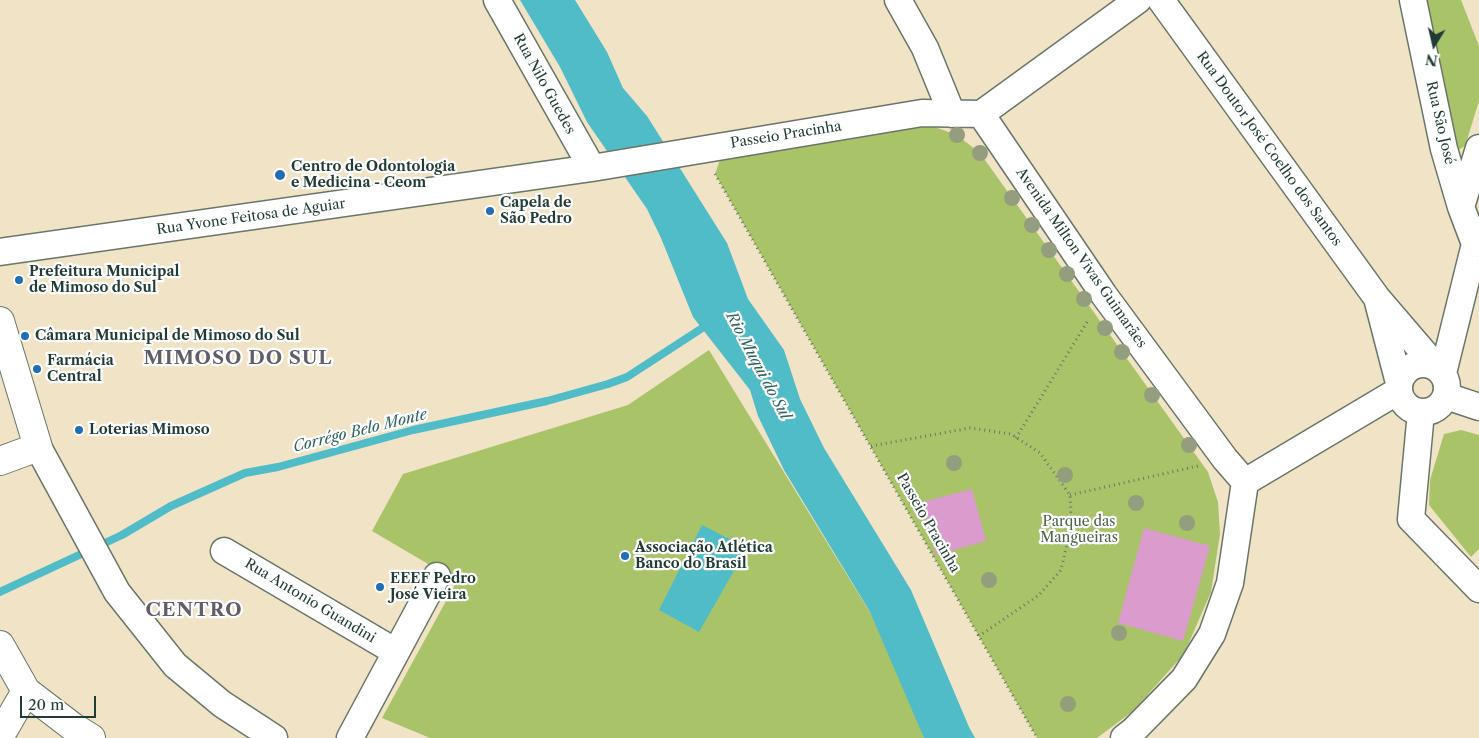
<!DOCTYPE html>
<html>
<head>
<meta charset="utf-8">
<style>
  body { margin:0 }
  #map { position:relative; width:1479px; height:738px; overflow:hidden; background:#f1e3c6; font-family:"Libre Caslon Text",serif }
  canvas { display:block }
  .north { position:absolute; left:1409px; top:20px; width:50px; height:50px; -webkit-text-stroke:4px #fff; paint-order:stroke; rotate:189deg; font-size:14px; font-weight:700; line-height:20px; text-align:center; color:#1f3d34 }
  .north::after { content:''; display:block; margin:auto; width:18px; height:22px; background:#1f3d34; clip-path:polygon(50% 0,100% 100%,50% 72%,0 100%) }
  .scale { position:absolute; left:20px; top:696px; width:76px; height:22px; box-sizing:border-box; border:2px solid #1f3d34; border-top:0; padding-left:6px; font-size:15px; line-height:18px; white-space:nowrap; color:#1f3d34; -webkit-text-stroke:4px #fff; paint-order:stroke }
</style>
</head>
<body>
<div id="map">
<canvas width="1479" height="738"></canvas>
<div class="north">N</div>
<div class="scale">20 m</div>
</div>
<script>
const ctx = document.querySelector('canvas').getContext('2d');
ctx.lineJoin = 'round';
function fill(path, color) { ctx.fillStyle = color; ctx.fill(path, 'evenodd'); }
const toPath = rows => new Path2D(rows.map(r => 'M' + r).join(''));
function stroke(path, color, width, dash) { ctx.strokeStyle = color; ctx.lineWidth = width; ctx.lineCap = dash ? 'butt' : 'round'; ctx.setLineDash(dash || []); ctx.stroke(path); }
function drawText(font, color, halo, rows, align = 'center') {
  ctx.font = font + ' "Libre Caslon Text",serif'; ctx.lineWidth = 4.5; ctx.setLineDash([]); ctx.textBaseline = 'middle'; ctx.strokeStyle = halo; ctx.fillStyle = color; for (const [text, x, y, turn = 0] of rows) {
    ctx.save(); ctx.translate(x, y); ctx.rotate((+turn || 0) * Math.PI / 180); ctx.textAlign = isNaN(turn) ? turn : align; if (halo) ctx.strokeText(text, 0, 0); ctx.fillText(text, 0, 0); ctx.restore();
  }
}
fill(toPath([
  [1422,0,1461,0,1479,46,1479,101,1466,143,1465,146,1460,149,1457,150],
  [929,125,957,135,980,153,1208,472,1218,502,1220,534,1211,592,1184,654,1133,711,1097,738,1037,738,715,174,721,157],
  [709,350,947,738,430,738,382,718,457,581,372,531,403,474,628,405],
  [1461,430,1479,435,1479,549,1471,557,1429,505,1430,480,1444,434]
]), '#a9c369');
fill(toPath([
  [520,0,575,0,607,52,623,88,647,116,727,243,748,299,784,350,800,399,824,448,911,590,969,727,975,738,924,738,870,612,784,470,758,416,750,390,693,317,661,238,647,209,587,122,560,67],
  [702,525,747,548,699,632,659,610]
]), '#4fbcc8');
stroke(toPath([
  [0,592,122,535,171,506,245,473,278,467,413,430,547,401,608,384,627,377,710,323]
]), '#4fbcc8', 8);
fill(toPath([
  [972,489,986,541,936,555,922,502],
  [1144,528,1210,546,1183,641,1118,623]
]), '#db9bcc');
const minor = toPath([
  [497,0,592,168],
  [898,0,925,48,952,114],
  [1161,0,1377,298],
  [1413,0,1444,149,1461,207,1475,244],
  [981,114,1104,295,1225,459,1245,482,1398,391],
  [981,114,1138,0],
  [1461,207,1479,148],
  [0,252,592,168,922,113,981,114],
  '1399 388a24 24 0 1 1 48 0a24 24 0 1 1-48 0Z',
  [1443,373,1475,244,1479,241],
  [1399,383,1377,298,1437,368],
  [1446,396,1479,407],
  [1421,412,1411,519,1479,589],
  [38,447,117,592,175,665,222,704,274,738],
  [224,551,396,652],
  [350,738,437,576],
  [1124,738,1133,731,1184,679,1212,634,1230,583,1245,482]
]);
const major = toPath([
  [0,321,38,447,0,461],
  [0,645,26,691,73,727,91,738],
  [0,736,26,691]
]);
stroke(minor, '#687767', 29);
stroke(major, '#687767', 30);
stroke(toPath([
  [715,174,1037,738],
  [1016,438,1089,319],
  [871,446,970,428,1011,434,1040,453,1070,495,1071,515,1068,540,1061,570,1039,595,979,636],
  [1070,495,1198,466]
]), '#687767', 3, [1, 4]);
stroke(minor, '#fff', 26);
stroke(major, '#fff', 28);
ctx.fillStyle = '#949e7e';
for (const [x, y] of [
  [957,135],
  [980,153],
  [1012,198],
  [1032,225],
  [1049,250],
  [1067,274],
  [1084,299],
  [1105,328],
  [1122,352],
  [1152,395],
  [1189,445],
  [954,463],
  [1065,475],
  [1136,503],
  [1187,523],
  [989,580],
  [1119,633],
  [1068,704]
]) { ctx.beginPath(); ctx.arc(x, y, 8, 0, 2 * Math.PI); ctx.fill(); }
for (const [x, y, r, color] of [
  [280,175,6,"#1f6fb2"],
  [490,211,5,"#1f6fb2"],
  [19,280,5,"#1f6fb2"],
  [25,336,5,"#1f6fb2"],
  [37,369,5,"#1f6fb2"],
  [79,430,5,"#1f6fb2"],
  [625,556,5,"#1f6fb2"],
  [380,587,5,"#1f6fb2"]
]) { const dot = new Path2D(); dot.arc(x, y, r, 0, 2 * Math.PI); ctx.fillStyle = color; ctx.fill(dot); stroke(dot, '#fff', 2); }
drawText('14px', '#1f3d34', '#fff', [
  ["Rua Nilo Guedes",544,84,61],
  ["Rua São José",1440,123,77],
  ["Passeio Pracinha",786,135,-9],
  ["Rua Doutor José Coelho dos Santos",1269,149,54],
  ["Rua Yvone Feitosa de Aguiar",251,217,-8],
  ["Avenida Milton Vivas Guimarães",1081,258,55],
  ["Passeio Pracinha",928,523,60],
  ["Rua Antonio Guandini",310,601,31]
]);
drawText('bold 14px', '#1f3d34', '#fff', [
  ["Centro de Odontologia",291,167],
  ["e Medicina - Ceom",291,183],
  ["Capela de",500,203],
  ["São Pedro",500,219],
  ["Prefeitura Municipal",29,272],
  ["de Mimoso do Sul",29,288],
  ["Câmara Municipal de Mimoso do Sul",35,336],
  ["Farmácia",47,361],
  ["Central",47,377],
  ["Loterias Mimoso",89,430],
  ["Associação Atlética",635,548],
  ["Banco do Brasil",635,564],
  ["EEEF Pedro",390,579],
  ["José Vieira",390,595]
], 'left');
drawText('14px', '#486544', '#fff', [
  ["Parque das",1079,522],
  ["Mangueiras",1079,538]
]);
drawText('italic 15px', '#2d6360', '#fff', [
  ["Rio Muqui do Sul",758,366,62],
  ["Corrégo Belo Monte",360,431,-14]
]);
ctx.letterSpacing = '1px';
drawText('bold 19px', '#615e69', '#fff', [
  ["MIMOSO DO SUL",238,359],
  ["CENTRO",194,611]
]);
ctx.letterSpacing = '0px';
</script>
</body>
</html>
